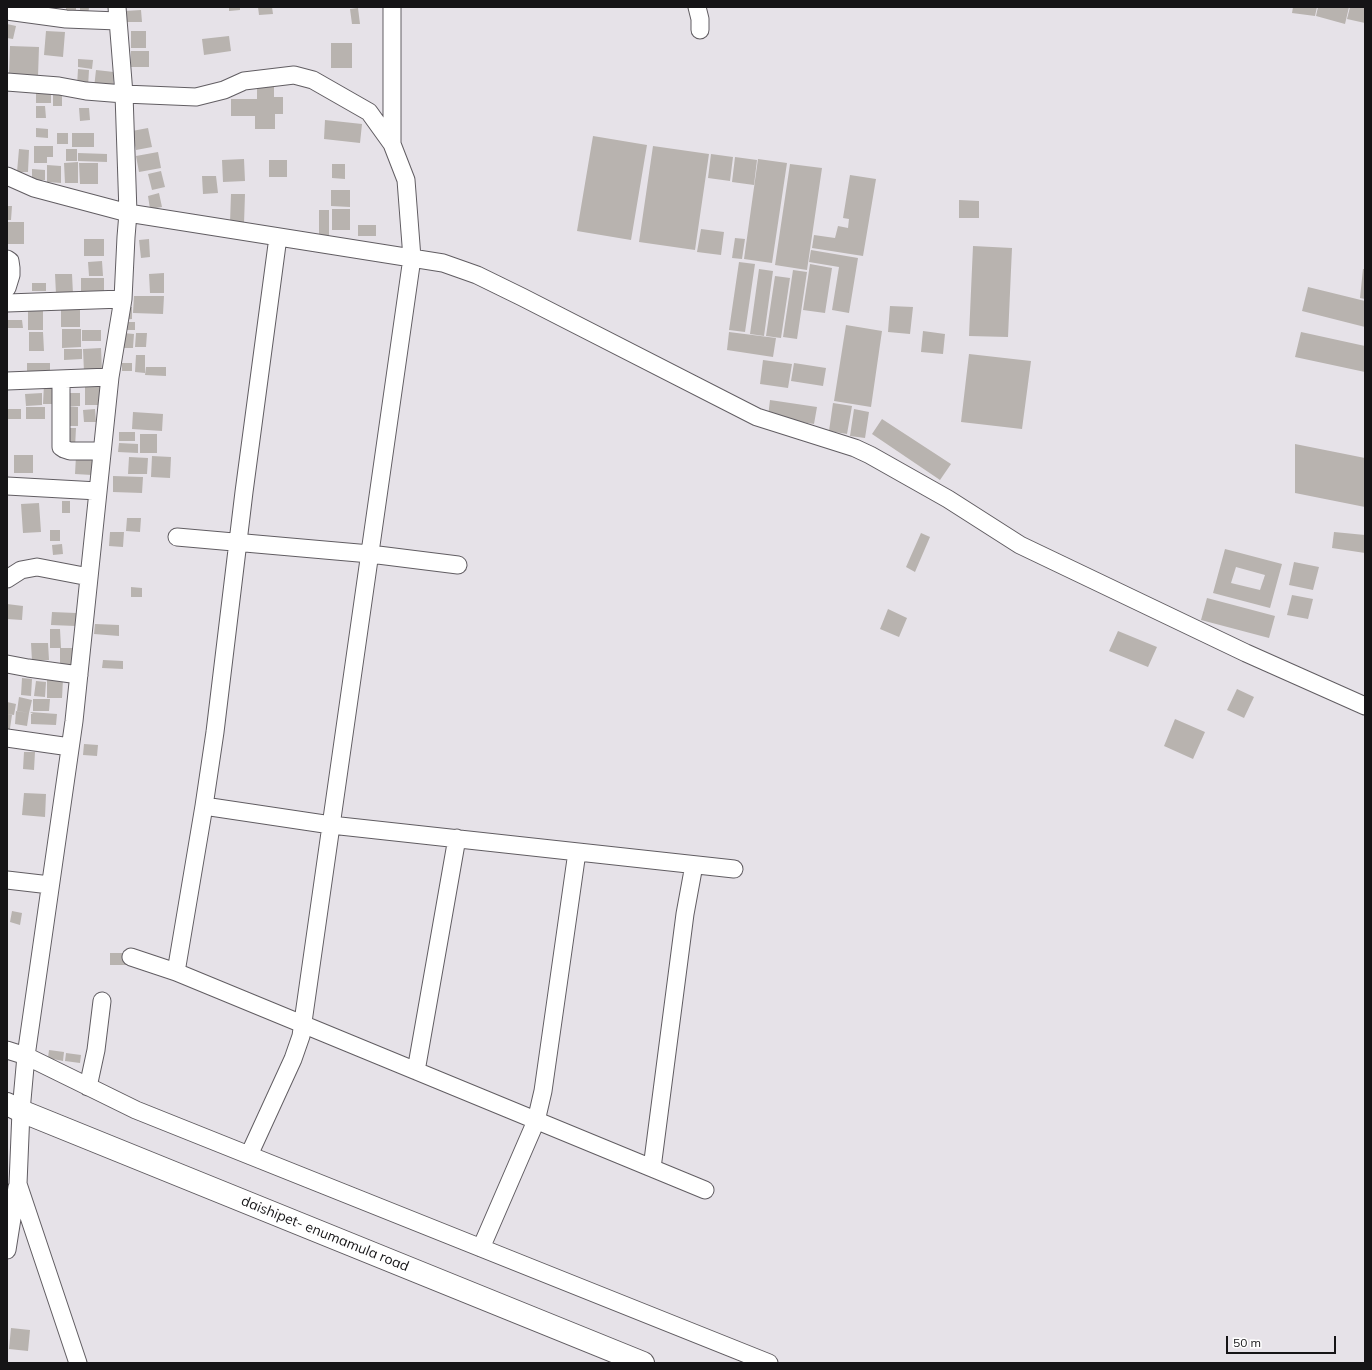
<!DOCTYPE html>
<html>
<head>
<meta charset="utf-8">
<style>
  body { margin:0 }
  #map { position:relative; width:1372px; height:1370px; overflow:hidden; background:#e6e2e8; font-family:Mulish,sans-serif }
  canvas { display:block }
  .frame { position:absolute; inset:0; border:8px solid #151416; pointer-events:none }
  .scale { position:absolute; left:1226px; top:1336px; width:110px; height:18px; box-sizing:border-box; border:2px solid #151416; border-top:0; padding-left:5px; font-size:12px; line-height:14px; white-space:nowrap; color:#151416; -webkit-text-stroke:3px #fff; paint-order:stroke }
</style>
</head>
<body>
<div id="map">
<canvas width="1372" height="1370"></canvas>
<div class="frame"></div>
<div class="scale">50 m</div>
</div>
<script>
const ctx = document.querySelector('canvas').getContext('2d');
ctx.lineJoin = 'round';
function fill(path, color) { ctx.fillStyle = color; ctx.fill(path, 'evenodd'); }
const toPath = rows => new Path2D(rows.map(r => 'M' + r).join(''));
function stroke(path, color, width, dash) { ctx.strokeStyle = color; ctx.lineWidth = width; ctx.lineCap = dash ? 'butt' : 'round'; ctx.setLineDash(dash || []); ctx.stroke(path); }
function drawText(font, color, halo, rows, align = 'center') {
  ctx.font = font + ' Mulish,sans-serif'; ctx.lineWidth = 3; ctx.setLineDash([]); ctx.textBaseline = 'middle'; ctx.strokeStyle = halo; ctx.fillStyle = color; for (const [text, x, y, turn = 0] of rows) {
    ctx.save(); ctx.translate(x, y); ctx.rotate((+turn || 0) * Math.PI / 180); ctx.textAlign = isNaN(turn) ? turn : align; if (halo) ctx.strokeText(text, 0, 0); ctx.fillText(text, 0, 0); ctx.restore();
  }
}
fill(toPath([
  [66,7,76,7,76,15,66,15],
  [80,7,89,7,88,19,80,18],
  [229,7,240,7,240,10,229,11],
  [258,7,272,7,273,14,259,15],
  [1293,7,1317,7,1315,16,1292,13],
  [1318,7,1349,7,1345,24,1316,16],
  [1350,7,1365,7,1365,23,1347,19],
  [358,8,360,24,352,24,350,9],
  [141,10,142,22,126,22,125,11],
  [7,24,16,26,13,39,7,38],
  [46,31,65,32,63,57,44,55],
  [131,31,146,31,146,48,131,48],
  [229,36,231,51,204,55,202,39],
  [331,43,352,43,352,68,331,68],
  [10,46,39,47,38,76,9,75],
  [131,51,149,51,149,67,131,67],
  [78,59,93,60,92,69,78,67],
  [78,69,89,70,88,87,77,86],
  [96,70,114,72,113,89,94,88],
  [274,83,274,97,283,97,283,114,275,114,275,129,255,129,255,116,231,116,231,99,257,99,257,84],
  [36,91,51,91,51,103,36,103],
  [53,95,62,95,62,106,53,106],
  [36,106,45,106,46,118,36,118],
  [79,108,89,108,90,120,80,121],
  [325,120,362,124,360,143,324,139],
  [36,128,48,129,48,138,36,137],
  [148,128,152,147,136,150,132,131],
  [57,133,68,133,68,144,57,144],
  [72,133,94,133,94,147,72,147],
  [593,136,647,145,631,240,577,231],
  [34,146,53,146,53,157,47,157,47,163,34,163],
  [653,146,709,154,695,250,639,242],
  [19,149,29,150,28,172,17,172],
  [66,149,77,149,77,161,66,161],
  [158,152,161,168,139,172,136,156],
  [78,153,107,154,107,162,78,161],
  [711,154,733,157,730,181,708,178],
  [735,157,757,160,754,185,732,182],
  [244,159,245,181,223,182,222,160],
  [758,159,787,163,772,263,744,259],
  [269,160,287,160,287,177,269,177],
  [78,162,78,183,65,183,64,163],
  [79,163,98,163,98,184,80,184],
  [332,164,345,164,345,179,332,178],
  [790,164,822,168,807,270,775,265],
  [47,165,61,166,61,183,47,182],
  [32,169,45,170,45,180,32,180],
  [161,171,165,187,152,190,148,174],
  [850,175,876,179,863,256,812,248,814,235,835,238,838,226,848,228,849,219,843,218],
  [202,176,216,176,218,193,203,194],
  [331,190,350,190,350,207,331,206],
  [159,193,162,207,150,209,148,196],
  [231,194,245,194,244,224,230,223],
  [959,200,979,201,979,218,959,218],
  [7,206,12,206,11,220,7,220],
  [332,209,350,209,350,230,332,230],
  [319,210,329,210,329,241,319,241],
  [7,222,24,222,24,244,7,244],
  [358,225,376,225,376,236,358,236],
  [701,229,724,232,721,255,697,252],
  [735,238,745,239,742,259,732,258],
  [84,239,104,239,104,256,84,256],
  [149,239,150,257,141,258,139,240],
  [973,246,1012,248,1008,337,969,336],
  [811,250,858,258,849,313,832,310,839,267,809,262],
  [102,261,103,276,89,276,88,262],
  [739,262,755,264,745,332,729,330],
  [810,264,832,268,825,313,803,310],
  [759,269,773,271,764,336,750,334],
  [1363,269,1365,269,1365,299,1360,298],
  [793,270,807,272,797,339,783,337],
  [164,273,164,293,150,293,149,274],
  [55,274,72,274,73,294,56,294],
  [775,276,790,278,781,338,766,336],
  [81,278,104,278,104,296,81,296],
  [32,283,46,283,46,291,32,291],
  [1308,287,1365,301,1365,327,1302,311],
  [134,296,164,296,163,314,133,313],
  [28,306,43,306,43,330,28,330],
  [61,306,80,306,80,327,61,327],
  [890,306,913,307,910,334,888,332],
  [122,307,132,307,132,319,122,320],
  [8,320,22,320,23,328,8,328],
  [122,322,135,322,135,330,122,330],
  [846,325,882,331,871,407,834,401],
  [62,329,81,329,81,347,62,348],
  [82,330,101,330,101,341,82,341],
  [923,331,945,334,943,354,921,352],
  [29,332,43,332,44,351,29,351],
  [729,332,776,338,773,357,727,350],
  [1301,332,1365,346,1365,372,1295,357],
  [123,333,134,334,133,348,122,348],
  [136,333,147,333,146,347,135,347],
  [101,348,102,371,84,372,83,349],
  [64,349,82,349,82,359,64,360],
  [969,354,1031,361,1022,429,961,422],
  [136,355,145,355,145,373,135,372],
  [763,360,792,364,788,388,760,384],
  [27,363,50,363,50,375,27,375],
  [122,363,132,363,132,371,122,371],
  [794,363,826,368,823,386,791,381],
  [146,367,166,367,166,376,145,375],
  [44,384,59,384,58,404,43,404],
  [85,385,101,385,101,405,85,405],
  [42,393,42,405,26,406,25,394],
  [65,393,80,393,80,406,67,406,78,407,78,426,65,426],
  [770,400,817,407,814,424,768,417],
  [833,403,852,406,847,434,829,431],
  [26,407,45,407,45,419,26,419],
  [7,409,21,409,21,419,7,419],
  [95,409,96,422,84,422,83,410],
  [854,409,869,412,865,438,850,436],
  [133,412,163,414,162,431,132,429],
  [882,419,951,464,940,480,872,434],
  [63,428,76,428,75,448,63,448],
  [119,432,135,432,135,441,119,441],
  [140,434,157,434,157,453,140,453],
  [119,443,138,444,138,453,118,452],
  [1295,444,1365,458,1365,507,1295,493],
  [14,455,33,455,33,473,14,473],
  [76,456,93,457,92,475,75,474],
  [152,456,171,457,170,478,151,477],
  [129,457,148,458,147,474,128,474],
  [113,476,143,477,142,493,113,492],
  [62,501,70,501,70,513,62,513],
  [39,503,41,532,23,533,21,504],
  [127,518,141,518,140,532,126,531],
  [50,530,60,530,60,541,50,541],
  [110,532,124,532,123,547,109,546],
  [1334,532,1365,535,1365,553,1332,548],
  [921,533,930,537,915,572,906,567],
  [62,544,63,554,53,555,52,545],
  [1225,549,1282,564,1270,608,1213,593],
  [1236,567,1265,575,1260,590,1231,583],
  [1294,562,1319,567,1313,590,1289,585],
  [131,587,142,588,142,597,131,597],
  [1292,595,1313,599,1308,619,1287,615],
  [1207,598,1275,616,1269,638,1201,620],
  [7,604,23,606,22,620,7,619],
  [888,609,907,618,899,637,880,629],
  [52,612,76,613,76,626,51,625],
  [95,624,119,625,119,636,94,634],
  [50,629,60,629,61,648,50,648],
  [1118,631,1157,647,1148,667,1109,651],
  [31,643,48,643,49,660,32,661],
  [60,648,75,648,75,667,60,667],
  [103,660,123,661,123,669,102,668],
  [22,678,32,679,31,696,21,695],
  [47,678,63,679,62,698,47,698],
  [36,681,46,682,45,697,34,696],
  [1237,689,1254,697,1244,718,1227,710],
  [19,697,32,700,29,713,17,711],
  [33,699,50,699,49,711,33,711],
  [7,702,16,704,14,715,7,714],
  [16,711,29,713,27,726,15,724],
  [30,712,57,714,56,725,31,724,31,714,33,714],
  [7,714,12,715,9,735,7,734],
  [1175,719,1205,732,1193,759,1164,746],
  [84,744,98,745,97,756,83,755],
  [24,752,35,752,34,770,23,769],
  [24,793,46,794,45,817,22,815],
  [12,911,22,913,20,925,10,922],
  [110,953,127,953,127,965,110,965],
  [49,1050,64,1052,63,1061,48,1058],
  [66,1053,81,1055,80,1063,65,1061],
  [11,1328,30,1330,28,1351,9,1349]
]), '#b8b3af');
const street = toPath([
  [392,7,392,144],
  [697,7,700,19,700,30],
  [7,11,66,19,118,21],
  [7,82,59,86,86,91,124,94,196,97,224,90,244,81,294,75,313,80,369,112,392,144,406,180,412,258,301,1036,293,1059,249,1155],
  [7,176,34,188,128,213,443,263,477,275,522,297,757,417,855,448,870,455,948,499,1020,545,1246,653,1365,706],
  [7,259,10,261,11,268,11,275,7,288],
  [7,303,123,299],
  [61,379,61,447,64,449,70,451,102,451],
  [7,381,110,377],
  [7,486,98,491],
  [177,537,370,554,458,565],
  [7,579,21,570,37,567,89,577],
  [7,664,28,668,79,675],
  [7,738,70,747],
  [204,806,331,825,734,869],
  [7,880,50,885],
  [131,957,176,972,705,1190],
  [176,972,204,806,215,732,244,492,278,237],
  [7,1050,26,1056,136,1110,769,1363],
  [416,1071,457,838],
  [88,1087,96,1050,102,1001],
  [652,1168,685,914,694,865],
  [481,1248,536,1121,543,1091,577,852],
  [7,1250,17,1187],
  [78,1363,18,1184,21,1111,26,1056,74,721,110,377,123,299,126,237,128,213,124,94,117,7]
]);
const secondary = toPath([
  [7,1104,21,1111,643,1363]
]);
stroke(street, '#615d62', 19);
stroke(secondary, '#615d62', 24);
stroke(street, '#fff', 17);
stroke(secondary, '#fff', 22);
drawText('14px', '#151416', '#fff', [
  ["daishipet- enumamula road",325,1234,22]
]);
</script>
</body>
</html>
